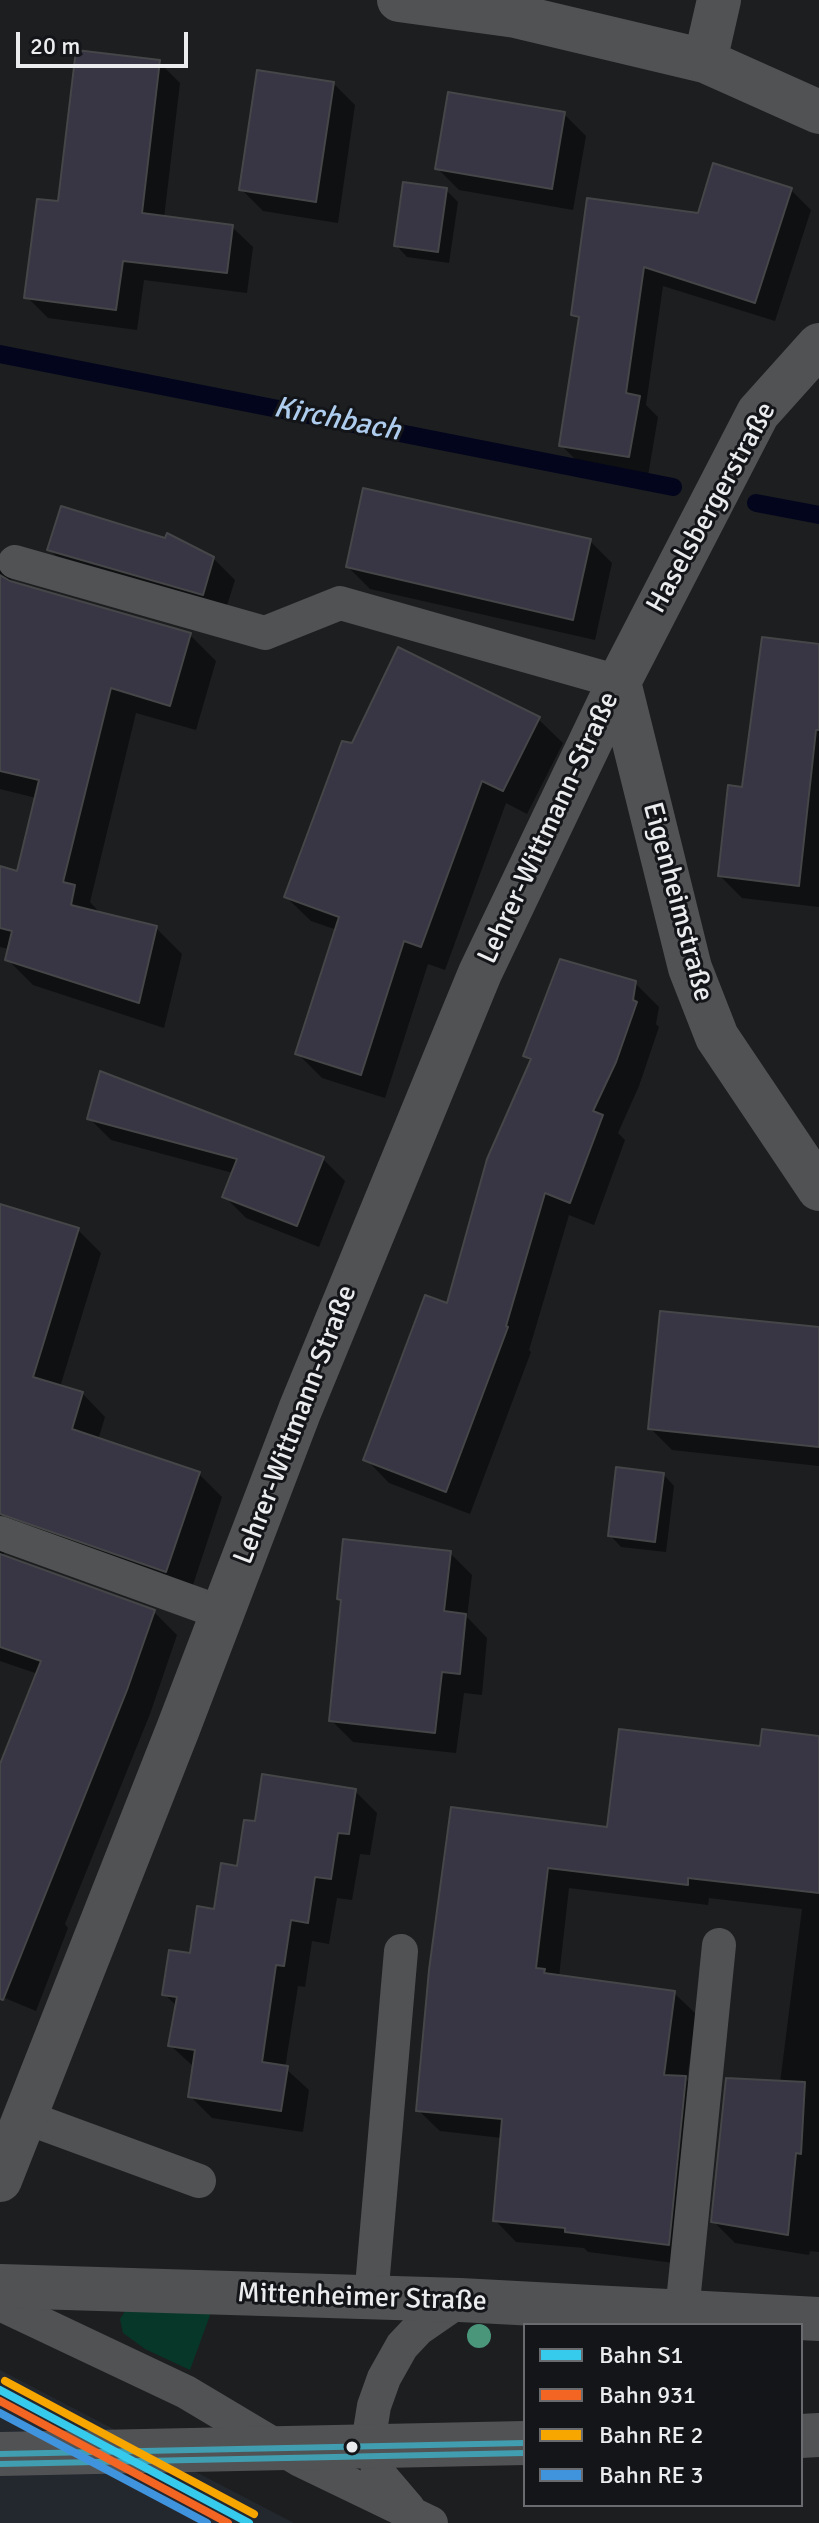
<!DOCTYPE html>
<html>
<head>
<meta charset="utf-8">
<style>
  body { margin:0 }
  #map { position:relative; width:819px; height:2523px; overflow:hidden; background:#1d1e20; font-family:Signika,sans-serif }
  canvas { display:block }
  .legend { position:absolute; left:523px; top:2323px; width:280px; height:184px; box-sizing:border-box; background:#131518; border:2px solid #696b6e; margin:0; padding:10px 14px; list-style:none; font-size:24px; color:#eaecee }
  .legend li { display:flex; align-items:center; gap:16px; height:40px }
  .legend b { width:40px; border:2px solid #696b6e }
  .scale { position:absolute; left:16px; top:32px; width:172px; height:36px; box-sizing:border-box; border:4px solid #eaecee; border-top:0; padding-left:10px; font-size:24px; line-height:28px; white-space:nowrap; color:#eaecee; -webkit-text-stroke:6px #131518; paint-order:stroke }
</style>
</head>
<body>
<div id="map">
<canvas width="819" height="2523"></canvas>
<ul class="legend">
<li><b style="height:10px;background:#36caec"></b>Bahn S1</li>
<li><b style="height:10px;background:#f26522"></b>Bahn 931</li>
<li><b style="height:10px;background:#f7a600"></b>Bahn RE 2</li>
<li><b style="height:10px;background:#4094de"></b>Bahn RE 3</li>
</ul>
<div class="scale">20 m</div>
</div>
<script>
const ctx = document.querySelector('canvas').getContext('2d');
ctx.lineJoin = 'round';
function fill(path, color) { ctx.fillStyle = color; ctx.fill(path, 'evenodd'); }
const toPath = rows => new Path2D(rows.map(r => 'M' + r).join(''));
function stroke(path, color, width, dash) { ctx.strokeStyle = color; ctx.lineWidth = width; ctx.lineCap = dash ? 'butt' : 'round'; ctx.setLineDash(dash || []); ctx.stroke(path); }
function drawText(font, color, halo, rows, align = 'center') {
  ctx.font = font + ' Signika,sans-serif'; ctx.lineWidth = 6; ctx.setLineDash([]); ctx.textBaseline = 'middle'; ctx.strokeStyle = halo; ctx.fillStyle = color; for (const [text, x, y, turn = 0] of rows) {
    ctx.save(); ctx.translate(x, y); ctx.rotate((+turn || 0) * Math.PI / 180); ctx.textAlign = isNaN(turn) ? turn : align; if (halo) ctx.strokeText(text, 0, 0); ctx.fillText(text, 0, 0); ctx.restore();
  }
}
fill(toPath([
  [0,2370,294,2523,0,2523]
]), '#23272e');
fill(toPath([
  [213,2307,190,2370,145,2349,123,2333,120,2319,127,2308]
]), '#073728');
fill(toPath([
  [159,62,180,83,164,218,232,227,253,247,247,293,144,280,137,330,48,318,27,297],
  [333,83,355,105,338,223,263,211,241,189],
  [564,114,586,136,573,210,459,190,437,168],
  [446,190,458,202,449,263,407,257,396,245],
  [791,190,811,210,775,321,663,286,646,405,658,417,648,476,581,465,561,445,581,322,573,315,699,215],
  [590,541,612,563,595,640,370,589,348,567],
  [50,550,213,558,235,580,224,615,72,572],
  [0,569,17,585,190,635,216,661,196,730,136,713,90,902,100,913,156,928,182,954,164,1028,33,985,7,959,9,949,0,947,0,869,18,873,36,798,0,789],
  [819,646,819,907,742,898,720,876,743,789],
  [538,719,563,743,527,814,506,803,445,970,428,964,385,1098,322,1078,297,1053,337,930,311,921,286,897,353,746],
  [635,983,659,1007,656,1024,659,1027,639,1086,618,1133,625,1140,594,1225,569,1215,529,1350,531,1352,470,1514,389,1483,366,1459,448,1306,532,1063,525,1056],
  [89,1118,323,1159,345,1181,319,1247,246,1218,224,1196,233,1173,111,1140],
  [0,1206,78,1230,101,1253,60,1387,82,1393,105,1417,98,1440,199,1474,222,1497,190,1594,4,1549,4,1558,154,1612,177,1635,150,1714,65,1924,68,1928,36,2011,0,1996,0,1761,3,1762,38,1674,0,1661],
  [819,1348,819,1466,672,1450,650,1428],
  [663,1474,674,1486,666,1552,621,1547,610,1535],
  [450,1553,472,1575,467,1617,487,1638,482,1695,464,1693,456,1753,353,1742,331,1720,343,1602,339,1598],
  [819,1738,819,2252,810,2251,809,2255,735,2243,713,2221,780,2083,802,1909,709,1898,708,1905,569,1888,559,1977,674,1993,696,2014,687,2080,706,2099,690,2265,588,2252,584,2248,516,2242,495,2220,502,2138,440,2131,418,2110,453,1809,609,1829,761,1748],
  [355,1791,377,1813,370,1855,360,1854,352,1900,337,1898,329,1944,312,1941,305,1987,298,1986,285,2068,309,2090,303,2132,212,2118,190,2096,194,2067,170,2045,177,2006,164,1994,192,1955,216,1911,239,1868,256,1823]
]), '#0007');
stroke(toPath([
  [0,354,673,487],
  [756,503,819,515]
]), '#03051d', 18);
const building = toPath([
  [76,50,160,60,142,213,233,225,227,273,123,261,116,310,24,298,37,199,58,201,76,50],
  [257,70,334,82,316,202,239,190,257,70],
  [448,92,565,112,552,189,435,169,448,92],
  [713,163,792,188,755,303,644,267,626,393,640,396,629,457,559,446,579,317,571,315,587,198,698,213,713,163],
  [403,182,447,188,438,252,394,246,403,182],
  [363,488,591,539,573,620,346,567,363,488],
  [61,506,165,538,167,533,214,557,203,595,47,550,61,506],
  [0,575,10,581,191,633,170,706,111,688,63,882,75,885,71,905,157,926,139,1003,5,960,12,931,0,928,0,866,17,871,39,780,0,771,0,575],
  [762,637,819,644,819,730,816,730,799,886,718,876,728,785,742,787,762,637],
  [398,647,540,717,503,791,482,781,421,947,404,941,361,1075,295,1054,339,917,284,897,342,741,352,743,398,647],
  [560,959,636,981,633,1000,637,1002,616,1062,593,1111,603,1115,570,1203,545,1193,506,1326,508,1327,446,1492,363,1460,425,1295,447,1303,487,1159,531,1059,523,1056,560,959],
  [100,1071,324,1157,297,1226,222,1197,237,1159,87,1119,100,1071],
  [0,1204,79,1228,33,1377,83,1392,72,1429,200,1472,166,1572,0,1514,0,1204],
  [660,1311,819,1327,819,1447,648,1429,660,1311],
  [616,1467,664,1473,655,1542,608,1536,616,1467],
  [343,1539,451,1551,444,1611,466,1614,460,1674,442,1672,435,1733,329,1721,341,1600,337,1599,343,1539],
  [0,1554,155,1610,127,1690,3,2000,0,1999,0,1764,41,1661,0,1647,0,1554],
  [619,1729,760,1746,762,1729,819,1736,819,1893,688,1878,688,1885,548,1868,536,1968,545,1969,544,1973,675,1991,664,2075,686,2076,669,2245,565,2232,565,2228,493,2221,502,2119,416,2111,429,1970,451,1807,607,1827,619,1729],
  [262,1774,356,1789,349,1834,338,1833,331,1879,315,1877,308,1923,291,1920,284,1966,276,1965,262,2062,288,2066,281,2111,188,2097,195,2050,168,2046,177,1997,162,1995,169,1950,190,1953,197,1906,214,1909,221,1863,237,1866,244,1820,255,1821,262,1774],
  [726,2078,805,2082,801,2154,796,2153,788,2235,711,2222,726,2078]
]);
fill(building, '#383544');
stroke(building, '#454648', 2);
stroke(toPath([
  [15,562,265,633,340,603,619,682],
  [0,1533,222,1613],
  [25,2117,199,2181],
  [371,2298,401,1951],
  [0,2304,186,2392,300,2460,431,2523],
  [682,2312,719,1945],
  [408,2508,379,2474,370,2431,374,2406,384,2378,402,2346,418,2329,460,2300]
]), '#515253', 34);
stroke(toPath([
  [399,0,516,16,705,61,819,112],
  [705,61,719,0],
  [619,682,690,968,717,1037,819,1189],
  [0,2180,178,1729,300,1410,480,973,619,682,758,413,819,345],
  [0,2286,460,2300,819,2319]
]), '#515253', 44);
stroke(toPath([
  [801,2436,819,2435],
  [0,2454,525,2443]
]), '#515253', 44);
stroke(toPath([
  [0,2454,525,2443]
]), '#409eb0', 6);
stroke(toPath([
  [0,2464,525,2453]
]), '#409eb0', 6);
stroke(toPath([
  [0,2390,249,2523]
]), '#36caec', 8);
stroke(toPath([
  [0,2401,228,2523]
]), '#f26522', 8);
stroke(toPath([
  [5,2381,254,2514]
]), '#f7a600', 8);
stroke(toPath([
  [0,2413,207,2523]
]), '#4094de', 8);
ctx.fillStyle = '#4a967a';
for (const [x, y] of [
  [479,2336]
]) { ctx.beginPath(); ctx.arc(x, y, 12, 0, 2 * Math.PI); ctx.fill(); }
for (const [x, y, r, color] of [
  [352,2447,7,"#eaecee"]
]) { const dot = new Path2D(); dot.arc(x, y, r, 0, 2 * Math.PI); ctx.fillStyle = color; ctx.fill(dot); stroke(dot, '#131518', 3); }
drawText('28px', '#eaecee', '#131518', [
  ["Haselsbergerstraße",712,508,-61],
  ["Lehrer-Wittmann-Straße",549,828,-65],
  ["Eigenheimstraße",677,902,75],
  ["Lehrer-Wittmann-Straße",296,1425,-69],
  ["Mittenheimer Straße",362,2298,2]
]);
drawText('italic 30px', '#aecdee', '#131518', [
  ["Kirchbach",337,420,11]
]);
</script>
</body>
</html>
